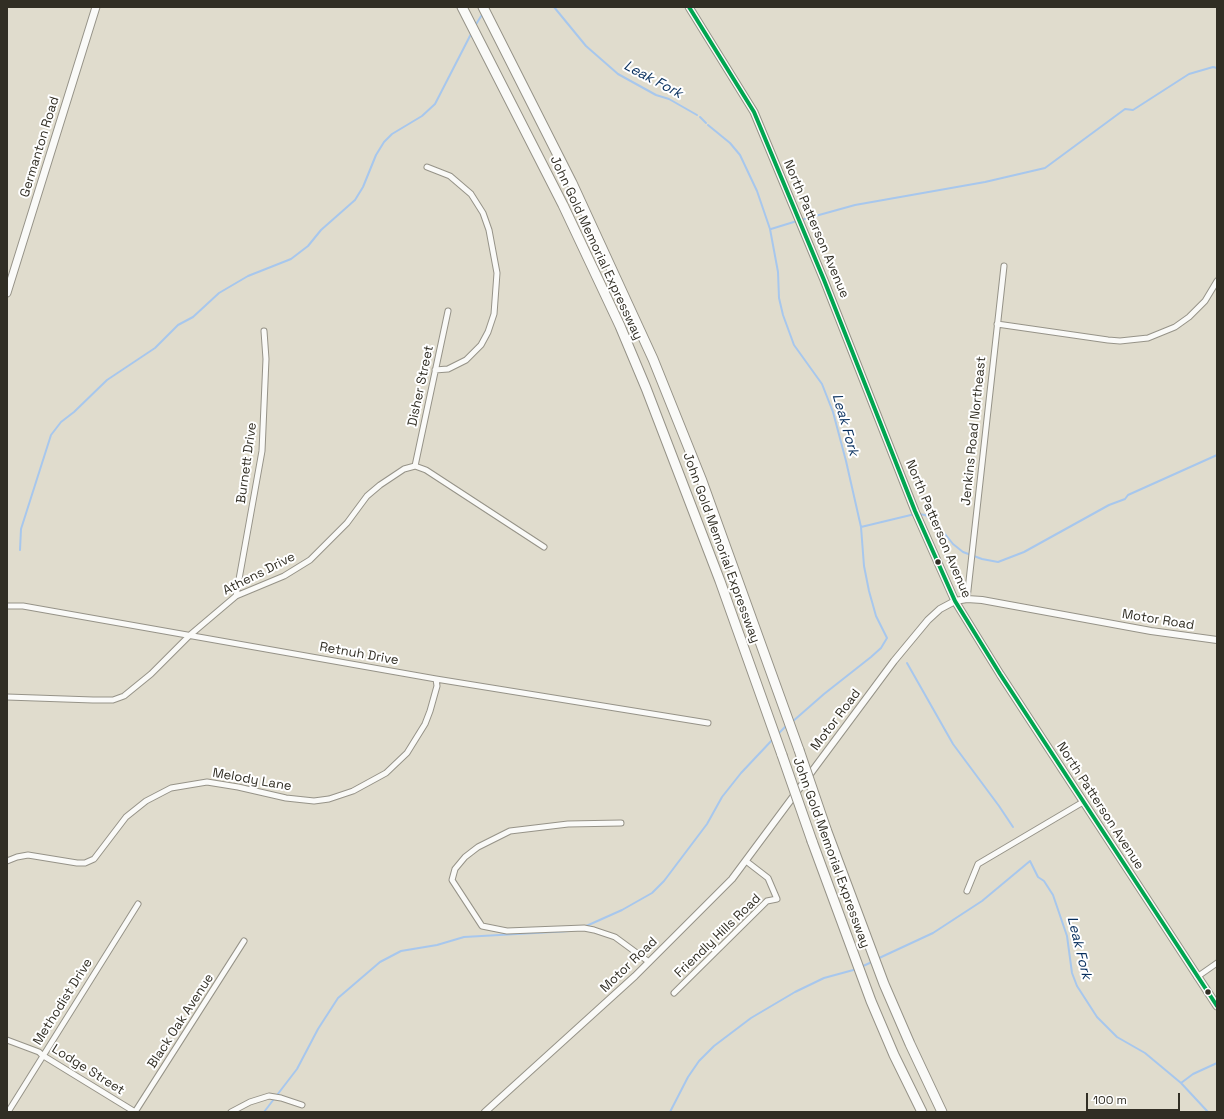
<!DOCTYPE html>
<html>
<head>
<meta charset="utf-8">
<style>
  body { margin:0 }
  #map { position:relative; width:1224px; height:1119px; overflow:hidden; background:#e0dccd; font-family:"Space Grotesk",sans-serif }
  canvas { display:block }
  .frame { position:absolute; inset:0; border:8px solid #312e24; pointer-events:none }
  .scale { position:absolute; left:1086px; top:1093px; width:94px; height:18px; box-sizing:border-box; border:2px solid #312e24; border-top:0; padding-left:5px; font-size:12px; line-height:14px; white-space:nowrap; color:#312e24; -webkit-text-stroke:3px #fff; paint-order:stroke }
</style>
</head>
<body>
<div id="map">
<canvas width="1224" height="1119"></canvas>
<div class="frame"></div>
<div class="scale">100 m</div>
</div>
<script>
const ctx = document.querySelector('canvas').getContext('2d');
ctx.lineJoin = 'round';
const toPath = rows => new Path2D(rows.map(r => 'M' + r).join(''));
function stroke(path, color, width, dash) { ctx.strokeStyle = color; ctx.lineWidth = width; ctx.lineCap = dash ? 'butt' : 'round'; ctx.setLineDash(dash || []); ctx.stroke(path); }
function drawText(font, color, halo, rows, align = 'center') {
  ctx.font = font + ' "Space Grotesk",sans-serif'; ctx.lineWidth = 4; ctx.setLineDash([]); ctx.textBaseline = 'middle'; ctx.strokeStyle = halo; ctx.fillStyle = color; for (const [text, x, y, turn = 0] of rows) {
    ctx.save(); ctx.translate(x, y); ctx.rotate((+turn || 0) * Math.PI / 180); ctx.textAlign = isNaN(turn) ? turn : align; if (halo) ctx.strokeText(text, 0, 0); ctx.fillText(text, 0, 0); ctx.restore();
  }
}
stroke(toPath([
  [554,7,586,46,618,74,656,95,669,99,697,115],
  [475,26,483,13],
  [700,117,706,123],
  [708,125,730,143,740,155,757,191,770,229,778,272,779,298,783,315,794,345,822,384,833,412,846,461,861,527,864,566,869,591,876,616,887,638,881,648,871,657,824,694,792,722],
  [801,220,855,205,985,182,1045,168,1125,109,1133,110,1189,74,1213,67,1217,68],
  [771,229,797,221],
  [919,514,925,515,937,524,953,544,963,552,982,559,998,562,1024,552,1109,505,1125,499,1128,495,1217,455],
  [861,527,915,514],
  [20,550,21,529,51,435,61,422,74,412,107,380,155,348,178,325,193,317,219,293,248,276,291,259,308,246,321,230,355,200,363,187,376,155,384,142,392,134,422,116,435,104,472,32],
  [907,663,953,744,999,806,1013,827],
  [778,734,786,726],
  [584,927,622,910,652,893,664,881,707,824,722,797,741,773,774,738],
  [877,959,933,933,982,901,1030,861,1038,877,1044,881,1053,895,1067,936,1072,973,1077,986,1097,1017,1117,1037,1145,1053,1181,1083,1208,1112],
  [861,967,874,961],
  [1181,1083,1193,1074,1217,1063],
  [264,1112,297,1069,318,1029,338,998,380,962,401,951,437,945,464,937,570,931],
  [670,1112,688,1077,699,1061,714,1046,751,1018,795,992,824,978,857,969]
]), '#a7c7ed', 2);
const minor = toPath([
  [427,167,450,176,471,194,483,213,489,230,497,273,494,314,488,332,481,345,466,360,448,369,435,370],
  [997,324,1108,340,1120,341,1148,338,1175,327,1189,317,1205,301,1217,281],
  [415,466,448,311],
  [236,596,262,451,266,359,264,331],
  [967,599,1004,266],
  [7,606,23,606,436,679,708,723],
  [7,697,93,700,113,700,124,696,151,674,190,635,236,596,284,576,310,560,347,523,367,496,380,485,404,469,415,466,426,470,544,547],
  [621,823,568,824,510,831,478,847,465,857,455,869,452,880,482,926,507,931,584,928,594,930,615,937,649,962],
  [7,861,17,857,28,855,77,863,85,863,94,859,126,817,146,801,171,788,207,782,238,787,286,798,314,801,329,799,353,791,386,773,407,753,425,724,430,711,437,686,436,679],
  [967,891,978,864,1083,802],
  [1197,977,1217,963],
  [674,993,767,901,777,899,768,878,746,861],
  [7,1040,39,1052,42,1055,135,1112],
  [8,1112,138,904],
  [135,1112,244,941],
  [231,1112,250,1102,269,1096,281,1098,302,1105]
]);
const tertiary = toPath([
  [485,1112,635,976,732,879,894,661,928,620,940,609,955,601,967,599,982,600,1151,631,1217,640]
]);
const secondary = toPath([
  [689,7,754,112,824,280,915,511,955,601,1000,674,1217,1006],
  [7,293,96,7]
]);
const motorway = toPath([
  [462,7,563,205,620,326,646,388,720,581,782,755],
  [483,7,572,183,653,359,702,481,799,750],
  [826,829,884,984,910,1044,942,1112],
  [812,841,871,1001,894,1055,922,1112]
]);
stroke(minor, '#969388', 7);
stroke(tertiary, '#969388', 8);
stroke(secondary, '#969388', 9);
stroke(motorway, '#969388', 11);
stroke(minor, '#fafaf8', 5);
stroke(tertiary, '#fafaf8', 6);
stroke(secondary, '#fafaf8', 7);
stroke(motorway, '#fafaf8', 9);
const motorwayBridge = toPath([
  [799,750,826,829],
  [782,755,812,841]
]);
stroke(motorwayBridge, '#969388', 11, []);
stroke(motorwayBridge, '#fafaf8', 9);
stroke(toPath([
  [689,7,754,112,824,280,915,511,955,601,1000,674,1217,1006]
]), '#00a651', 4);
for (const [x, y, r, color] of [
  [938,562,3.5,"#312e24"],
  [1208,992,3.5,"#312e24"]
]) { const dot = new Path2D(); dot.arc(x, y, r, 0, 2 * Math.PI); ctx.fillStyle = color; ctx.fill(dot); stroke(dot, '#fff', 1.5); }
drawText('13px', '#312e24', '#fff', [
  ["Germanton Road",40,147,-73],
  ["North Patterson Avenue",816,229,67],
  ["John Gold Memorial Expressway",596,248,65],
  ["Disher Street",421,386,-78],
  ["Jenkins Road Northeast",974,431,-84],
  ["Burnett Drive",247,463,-82],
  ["North Patterson Avenue",938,529,67],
  ["John Gold Memorial Expressway",721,548,70],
  ["Athens Drive",259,574,-27],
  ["Motor Road",1158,620,9],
  ["Retnuh Drive",359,654,10],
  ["Motor Road",836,720,-53],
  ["Melody Lane",252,780,10],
  ["North Patterson Avenue",1100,806,57],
  ["John Gold Memorial Expressway",831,853,70],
  ["Friendly Hills Road",718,936,-44],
  ["Motor Road",629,965,-44],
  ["Methodist Drive",63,1002,-58],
  ["Black Oak Avenue",181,1021,-57],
  ["Lodge Street",88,1070,32]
]);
drawText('italic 14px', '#062e5d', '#fff', [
  ["Leak Fork",653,80,28],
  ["Leak Fork",845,425,74],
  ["Leak Fork",1079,948,76]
]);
</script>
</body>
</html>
